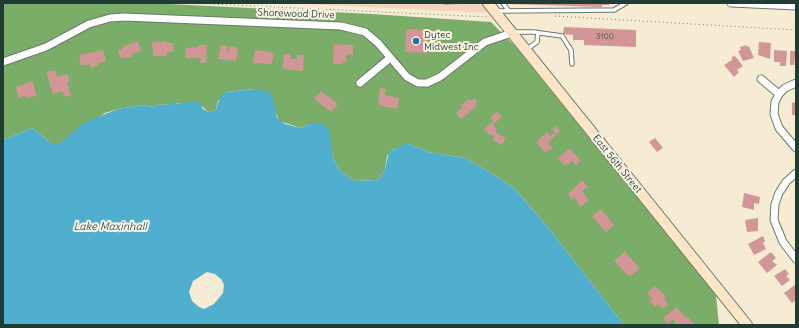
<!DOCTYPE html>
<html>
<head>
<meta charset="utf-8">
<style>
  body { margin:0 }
  #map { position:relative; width:799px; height:328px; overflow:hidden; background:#f5ecd3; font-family:Delius,sans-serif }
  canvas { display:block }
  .frame { position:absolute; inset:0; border:4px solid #1f3d34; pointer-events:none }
</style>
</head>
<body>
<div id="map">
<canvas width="799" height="328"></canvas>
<div class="frame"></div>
</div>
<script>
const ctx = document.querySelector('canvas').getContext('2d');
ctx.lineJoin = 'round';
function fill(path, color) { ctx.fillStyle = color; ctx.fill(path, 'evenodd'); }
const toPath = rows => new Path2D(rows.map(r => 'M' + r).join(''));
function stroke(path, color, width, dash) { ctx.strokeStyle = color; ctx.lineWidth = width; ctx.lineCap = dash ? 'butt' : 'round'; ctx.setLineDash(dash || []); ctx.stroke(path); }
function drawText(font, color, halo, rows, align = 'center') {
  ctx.font = font + ' Delius,sans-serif'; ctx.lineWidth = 4; ctx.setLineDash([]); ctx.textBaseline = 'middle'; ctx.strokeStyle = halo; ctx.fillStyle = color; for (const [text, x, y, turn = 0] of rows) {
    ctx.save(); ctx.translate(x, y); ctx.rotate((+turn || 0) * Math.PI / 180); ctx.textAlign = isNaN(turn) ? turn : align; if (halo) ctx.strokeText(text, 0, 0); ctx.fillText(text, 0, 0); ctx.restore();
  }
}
fill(toPath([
  [284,3,483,3,492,13]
]), '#f3d4bf');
fill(toPath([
  [3,3,148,3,372,14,491,22,515,46,716,295,719,325,624,325,546,225,515,189,491,173,465,158,428,152,409,144,392,150,387,156,385,169,380,178,376,180,355,181,340,171,333,158,332,153,309,124,301,128,279,121,273,106,255,89,226,92,218,101,216,110,208,112,202,106,173,103,168,105,159,104,154,107,142,105,118,109,105,113,60,143,51,143,32,128,3,140]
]), '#7aad68');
fill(toPath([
  [255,89,269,92,272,96,277,118,285,124,301,128,309,124,323,124,329,129,333,158,340,171,355,181,376,180,380,178,385,169,389,152,404,144,409,144,428,152,465,158,491,173,515,189,546,225,624,325,3,325,3,140,32,128,51,143,60,143,85,122,118,109,142,105,154,107,159,104,168,105,173,102,178,104,194,101,200,102,203,109,208,112,216,110,220,97,226,92],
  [207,272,215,274,222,280,224,285,223,293,214,304,204,309,199,307,192,301,189,292,193,281]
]), '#50afcf');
fill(toPath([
  [443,3,470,3,445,5],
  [508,3,610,3,609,5,602,5,602,7,508,4],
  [564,27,636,30,636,47,584,45,584,40,573,40,573,35,563,34],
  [406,29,428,30,427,53,405,52],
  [138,41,141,51,132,54,133,57,120,58,118,50,122,49,122,47],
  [167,41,167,43,173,43,174,52,167,52,167,56,153,56,152,42],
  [759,42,771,43,770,59,758,55],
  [334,44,353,45,353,55,346,54,347,62,343,61,343,64,333,64],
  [198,45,207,45,206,63,200,63,201,58,185,58,186,48,198,47],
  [221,45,228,46,227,52,228,52,230,46,238,48,236,61,218,59],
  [746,45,747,47,749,46,754,58,743,61,738,51,741,50,740,47],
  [103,50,106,61,98,63,98,66,90,68,90,64,81,66,79,55],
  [255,50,274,53,272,64,253,63],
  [774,50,787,51,786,66,780,66,780,62,774,62],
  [790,51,796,51,794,65,790,65],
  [284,54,291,54,291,59,297,59,297,55,304,55,303,71,283,69],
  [735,56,743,66,737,70,739,72,734,77,724,65,732,60,732,57],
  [55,70,57,77,67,74,70,81,67,82,71,95,64,97,63,91,53,94,46,72],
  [33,81,36,96,27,98,26,96,18,98,16,87],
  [380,88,386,89,385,95,399,98,397,109,378,105],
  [321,91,338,104,331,112,314,99],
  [474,98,478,102,475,104,477,106,461,119,456,113,463,107,461,105,469,99,471,101],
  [796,102,796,115,792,115,792,103],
  [497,112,502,117,493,124,497,130,495,131,497,133,506,138,502,145,493,140,494,137,491,134,489,135,484,129,494,121,490,117],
  [555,126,560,131,548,143,552,148,545,153,537,143,539,141,538,140,547,132,550,136,555,133,552,129],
  [655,138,663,148,657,152,649,142],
  [570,148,581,161,576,165,572,161,565,166,558,158],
  [582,180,588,187,582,191,589,200,581,207,574,197,572,199,568,194],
  [744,193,760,197,759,204,754,203,754,210,742,207],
  [601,209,614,225,606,232,592,216],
  [758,218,758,231,747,232,745,220],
  [763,236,765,241,763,243,766,249,754,255,748,244],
  [625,251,640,269,629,277,614,261],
  [771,252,776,258,772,261,777,265,767,273,758,262],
  [785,269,789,274,786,276,790,280,782,286,774,276],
  [796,284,796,300,792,303,784,293],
  [655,286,667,297,664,299,668,304,663,309,658,304,655,307,649,301,653,299,647,293],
  [677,307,686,318,688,317,694,324,675,325,676,322,673,319,668,324,663,318]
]), '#d19695');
const lane = toPath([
  [503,3,508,10],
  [497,11,614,10,626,3],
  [515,32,533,32,562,36,571,50,572,64],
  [526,50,537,42,538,33]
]);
const street = toPath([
  [731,3,796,6],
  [3,62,46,47,89,24,110,18,124,17,341,26,365,32,378,43,407,77,418,83,427,83,440,77,485,42,512,33],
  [761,79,779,94],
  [360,83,390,58],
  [796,83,785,88,779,94,775,102,774,114,779,128,796,148],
  [796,173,786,182,779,193,775,204,774,220,783,242,796,259]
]);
const secondary = toPath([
  [488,3,747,325]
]);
stroke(lane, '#6a7a6c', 5.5);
stroke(street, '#6a7a6c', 9);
stroke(secondary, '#6a7a6c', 12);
stroke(toPath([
  [190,3,488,17],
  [555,16,796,30]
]), '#6a7a6c', 1, [1, 3]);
stroke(lane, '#fff', 3.5);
stroke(street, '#fff', 7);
stroke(secondary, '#fde5c5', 10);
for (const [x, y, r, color] of [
  [416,41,4,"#1f6fb2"]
]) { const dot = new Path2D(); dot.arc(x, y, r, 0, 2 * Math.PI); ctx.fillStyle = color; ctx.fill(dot); stroke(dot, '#fcf5e5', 1.5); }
drawText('8px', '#4c534c', null, [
  ["3100",605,37]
]);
drawText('10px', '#1f3d34', '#fcf5e5', [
  ["Shorewood Drive",296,14,2],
  ["East 56th Street",617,164,51]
]);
drawText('10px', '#1f3d34', '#fcf5e5', [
  ["Dytec",424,35],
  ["Midwest Inc",424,47]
], 'left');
drawText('italic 11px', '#2e5f62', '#fcf5e5', [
  ["Lake Maxinhall",110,227]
]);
</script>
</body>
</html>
